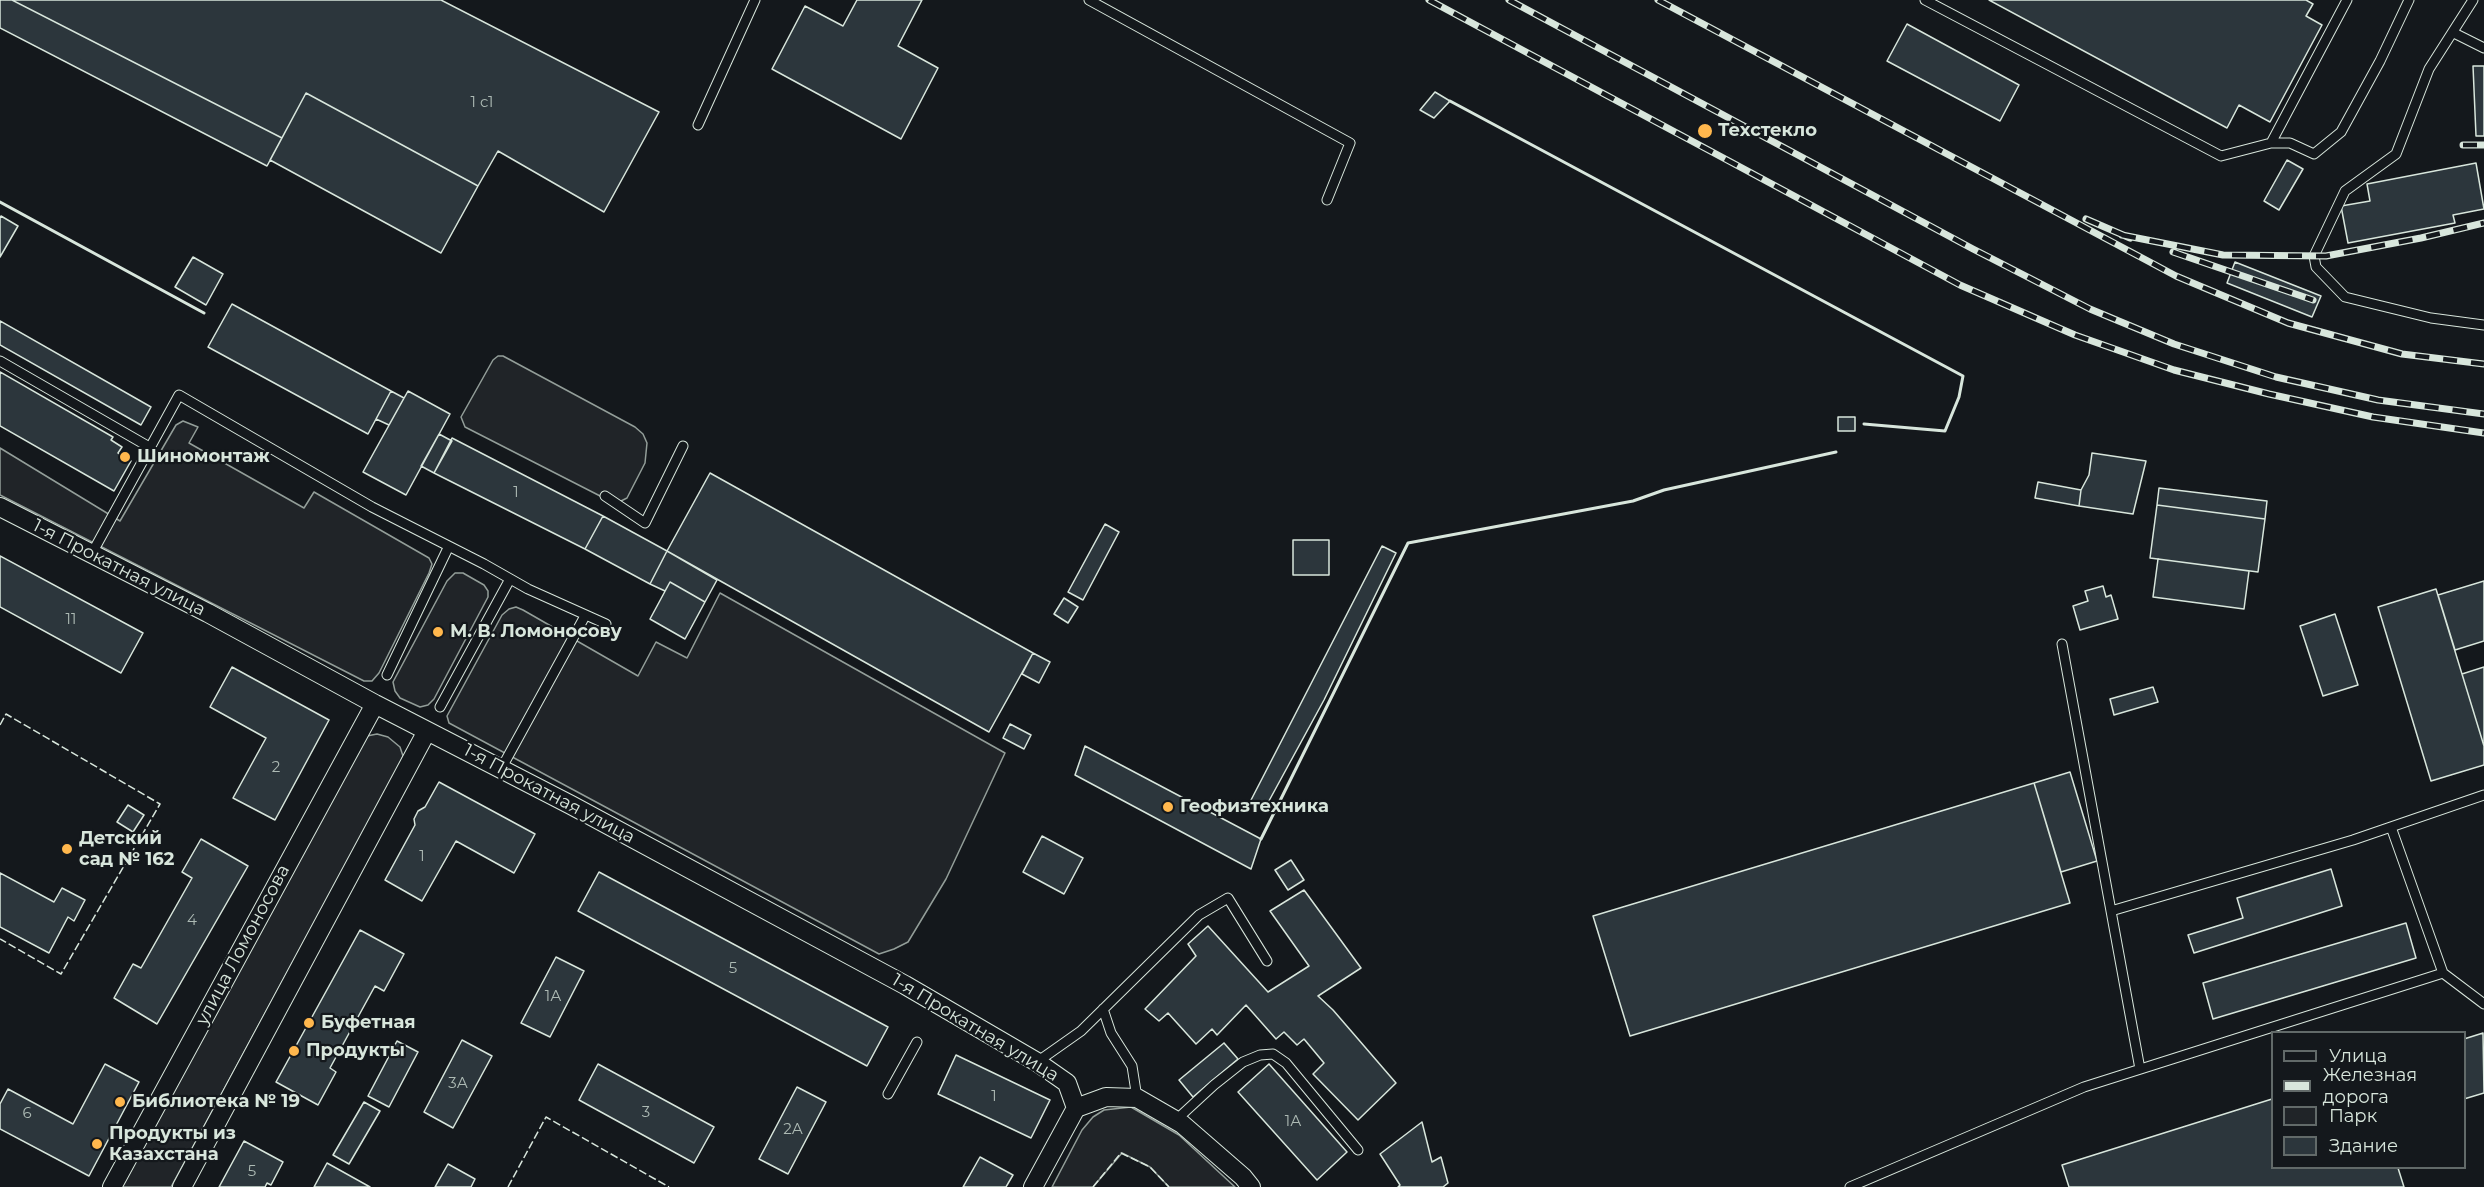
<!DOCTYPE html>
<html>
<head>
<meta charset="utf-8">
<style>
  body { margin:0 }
  #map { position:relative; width:2484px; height:1187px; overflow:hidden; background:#14181c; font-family:Montserrat,sans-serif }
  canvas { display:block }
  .legend { position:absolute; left:2271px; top:1031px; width:195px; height:138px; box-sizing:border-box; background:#14181c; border:2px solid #626a69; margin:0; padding:8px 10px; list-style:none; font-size:18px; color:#d8e6dc }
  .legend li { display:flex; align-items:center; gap:12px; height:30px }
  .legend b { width:30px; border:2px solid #626a69 }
</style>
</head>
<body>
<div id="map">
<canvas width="2484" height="1187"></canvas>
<ul class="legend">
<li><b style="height:8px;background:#14181c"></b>Улица</li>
<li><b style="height:8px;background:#d8e6dc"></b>Железная дорога</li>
<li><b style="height:16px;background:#202428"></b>Парк</li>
<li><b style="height:16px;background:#2c363c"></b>Здание</li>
</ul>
</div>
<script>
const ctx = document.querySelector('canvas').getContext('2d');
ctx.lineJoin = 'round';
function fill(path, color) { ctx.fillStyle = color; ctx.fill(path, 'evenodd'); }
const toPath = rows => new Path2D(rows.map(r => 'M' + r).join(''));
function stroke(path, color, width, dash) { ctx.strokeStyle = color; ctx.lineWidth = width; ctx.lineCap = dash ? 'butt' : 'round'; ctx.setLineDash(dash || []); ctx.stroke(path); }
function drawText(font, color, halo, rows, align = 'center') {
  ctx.font = font + ' Montserrat,sans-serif'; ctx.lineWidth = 4.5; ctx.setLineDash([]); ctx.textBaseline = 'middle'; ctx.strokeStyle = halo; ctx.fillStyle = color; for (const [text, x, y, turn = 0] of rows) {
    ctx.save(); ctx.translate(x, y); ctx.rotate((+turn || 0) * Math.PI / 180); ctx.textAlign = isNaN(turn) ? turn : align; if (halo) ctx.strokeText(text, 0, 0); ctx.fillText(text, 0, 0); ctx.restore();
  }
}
const green = toPath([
  [498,356,503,356,635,427,643,434,647,443,645,463,627,498,621,501,606,499,465,427,461,417,493,360,498,356],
  [183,421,198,427,189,443,304,508,314,492,429,558,432,564,429,573,379,673,372,681,364,681,0,495,0,448,120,521,176,425,183,421],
  [455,573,463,573,484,585,488,591,488,597,434,699,428,705,420,707,400,698,395,691,393,682,447,581,455,573],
  [720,593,1005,753,946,879,908,942,894,949,879,954,449,723,447,716,502,615,509,609,516,607,523,610,638,676,656,642,687,658,720,593],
  [377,734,388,737,400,747,403,756,399,766,171,1187,122,1187,367,736,377,734],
  [1131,1107,1179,1135,1235,1187,1169,1187,1150,1167,1122,1153,1093,1187,1052,1187,1082,1130,1093,1117,1104,1110,1131,1107]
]);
fill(green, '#202428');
stroke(green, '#939e99', 1.5);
const building = toPath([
  [0,0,12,0,282,138,267,166,0,28,0,0],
  [12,0,441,0,659,112,604,212,498,151,478,186,306,93,282,138,12,0],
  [857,0,922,0,898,46,938,68,901,139,772,69,805,6,843,26,857,0],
  [1989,0,2306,0,2313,4,2306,16,2322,25,2270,122,2239,105,2227,128,1989,0],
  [1907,24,2019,85,2000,121,1887,61,1907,24],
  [2473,66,2484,66,2484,136,2476,136,2473,66],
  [1435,92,1450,101,1434,118,1420,110,1435,92],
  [306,93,478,186,441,253,270,160,306,93],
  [2287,160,2303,169,2279,210,2264,201,2287,160],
  [2476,163,2484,209,2453,215,2455,223,2348,243,2341,206,2370,201,2367,184,2476,163],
  [1,216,18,226,0,257,0,218,1,216],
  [193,257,223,274,206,305,175,287,193,257],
  [2235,262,2321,296,2312,317,2227,283,2235,262],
  [232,304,391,391,368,434,208,347,232,304],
  [0,321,151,407,141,425,0,345,0,321],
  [0,372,113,437,111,440,122,447,118,453,131,461,114,491,0,426,0,372],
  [391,391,404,398,389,425,376,419,391,391],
  [408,391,450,414,406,495,363,472,408,391],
  [1838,417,1855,417,1855,431,1838,431,1838,417],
  [439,434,452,441,434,473,421,466,439,434],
  [452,438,603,516,585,549,434,473,452,438],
  [2092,453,2146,461,2133,514,2079,506,2081,490,2089,475,2092,453],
  [710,473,1033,653,989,732,667,551,710,473],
  [2038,482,2081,490,2079,506,2035,498,2038,482],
  [2159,488,2267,501,2265,519,2157,505,2159,488],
  [2157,505,2265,519,2258,572,2150,558,2157,505],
  [603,516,667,551,650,584,585,549,603,516],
  [1105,524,1119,532,1083,600,1068,592,1105,524],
  [1293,540,1329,540,1329,575,1293,575,1293,540],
  [1382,546,1396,553,1324,700,1264,810,1250,802,1382,546],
  [667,551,717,580,705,602,670,582,665,591,650,584,667,551],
  [0,556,143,633,121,673,0,607,0,556],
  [2158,559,2249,571,2244,609,2153,597,2158,559],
  [2484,581,2484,641,2455,650,2438,595,2484,581],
  [670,582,705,602,685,639,650,619,670,582],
  [2103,586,2106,597,2111,595,2118,619,2080,630,2073,606,2088,601,2085,591,2103,586],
  [2436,589,2484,746,2484,765,2431,781,2378,607,2436,589],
  [1064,598,1078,607,1068,623,1054,614,1064,598],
  [2335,614,2358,685,2323,696,2300,626,2335,614],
  [1033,653,1050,662,1039,683,1022,674,1033,653],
  [232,667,329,720,275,820,233,798,266,738,210,707,232,667],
  [2484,667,2484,746,2462,674,2484,667],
  [2153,687,2158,702,2114,715,2110,699,2153,687],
  [1010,724,1031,735,1024,749,1003,738,1010,724],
  [1085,746,1261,839,1251,869,1075,775,1085,746],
  [2070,772,2097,861,2061,872,2034,783,2070,772],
  [439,782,535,834,514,873,456,841,422,901,385,880,415,825,414,819,418,811,425,807,439,782],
  [2034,783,2070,903,1630,1036,1593,916,2034,783],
  [128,805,144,815,133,832,117,822,128,805],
  [1042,836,1083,858,1064,894,1023,872,1042,836],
  [201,839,248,866,157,1024,114,998,133,964,141,968,192,878,182,872,201,839],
  [1291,860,1304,880,1288,890,1275,870,1291,860],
  [2331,869,2342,906,2194,953,2188,935,2243,918,2237,898,2331,869],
  [599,872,888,1027,867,1066,578,911,599,872],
  [0,873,54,902,62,888,85,900,74,921,68,917,49,953,0,927,0,873],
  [1304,890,1361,968,1318,996,1333,1010,1396,1083,1358,1120,1313,1074,1324,1063,1304,1039,1297,1045,1284,1032,1276,1039,1246,1005,1217,1035,1212,1029,1196,1044,1168,1013,1159,1021,1145,1009,1196,956,1188,944,1208,926,1268,992,1309,966,1270,911,1304,890],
  [2406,923,2416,958,2213,1019,2203,983,2406,923],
  [360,930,404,954,384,991,375,986,330,1068,336,1072,318,1105,276,1082,360,930],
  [556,957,584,971,550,1037,521,1023,556,957],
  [2483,1033,2484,1093,2464,1099,2464,1039,2483,1033],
  [462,1040,492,1056,453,1128,424,1112,462,1040],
  [397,1041,418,1052,389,1107,368,1096,397,1041],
  [1224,1043,1238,1059,1193,1097,1179,1080,1224,1043],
  [956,1055,1050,1100,1031,1138,938,1094,956,1055],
  [105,1064,139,1082,89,1176,0,1129,0,1104,8,1089,73,1124,105,1064],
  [598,1064,714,1127,694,1163,579,1100,598,1064],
  [1269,1064,1347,1152,1317,1180,1238,1092,1269,1064],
  [797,1087,826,1102,788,1174,759,1159,797,1087],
  [2272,1099,2272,1168,2398,1168,2404,1187,2069,1187,2062,1165,2272,1099],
  [364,1102,380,1111,349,1164,333,1155,364,1102],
  [1422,1122,1432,1162,1441,1157,1448,1183,1443,1187,1398,1187,1400,1185,1380,1154,1422,1122],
  [244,1141,283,1162,271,1185,267,1183,265,1187,219,1187,244,1141],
  [980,1157,1013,1175,1006,1187,963,1187,980,1157],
  [327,1163,370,1187,314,1187,327,1163],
  [448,1164,475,1179,471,1187,435,1187,448,1164]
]);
fill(building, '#2c363c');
stroke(building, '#d8e6dc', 1.5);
const lane = toPath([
  [1089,0,1350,143,1327,200],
  [1925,0,2221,156,2271,143,2347,0],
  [2473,0,2429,69,2396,154,2345,191,2314,256,2316,267,2345,297,2431,318,2484,325],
  [2454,33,2484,48],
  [698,125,755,0],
  [2271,143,2290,143,2314,154,2341,132,2380,61,2409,0],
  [0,361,151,448],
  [605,496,645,523,683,446],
  [91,555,179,395,372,507,484,564,528,589,606,624],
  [2062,644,2140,1069],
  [387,675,448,548],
  [440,707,510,579],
  [501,769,585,616],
  [2391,827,2443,973],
  [2111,911,2353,840,2484,795],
  [1103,1009,1111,1033,1132,1066,1137,1098],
  [1037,1062,1081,1031,1199,915,1228,898,1267,961],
  [888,1094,917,1042],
  [1176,1120,1214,1085,1243,1062,1260,1055,1273,1054,1286,1063,1358,1150],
  [1850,1187,2084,1087,2443,973,2484,1004]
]);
const street = toPath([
  [0,507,208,613,375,704,571,805,905,985,1037,1062,1067,1083,1076,1108],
  [1076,1108,1106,1097,1137,1098,1182,1124,1243,1177,1251,1187],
  [112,1187,375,704],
  [182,1187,427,731],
  [1033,1187,1076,1108]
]);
stroke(lane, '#d8e6dc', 11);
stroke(street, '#d8e6dc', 20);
stroke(lane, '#14181c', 9);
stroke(street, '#14181c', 18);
const rail = toPath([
  [1429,0,1960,285,2075,335,2174,370,2269,394,2373,417,2484,433],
  [1509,0,1973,249,2090,309,2174,344,2276,377,2378,400,2484,414],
  [1658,0,2176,276,2288,323,2402,354,2484,364],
  [2463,145,2484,145],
  [2086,219,2130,238],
  [2122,235,2223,255,2326,256,2421,238,2484,223],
  [2173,252,2313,300]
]);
stroke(rail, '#d8e6dc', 7);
stroke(rail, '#14181c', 4.5, [14]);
stroke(toPath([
  [0,725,6,714,160,804,61,974,0,939],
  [508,1187,546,1117,669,1187],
  [1093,1187,1121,1153,1150,1167,1169,1187]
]), '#d8e6dc', 1.5, [8, 3]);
stroke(toPath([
  [1450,101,1963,376,1959,397,1945,431,1864,424],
  [0,202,204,313],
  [1261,839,1408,543,1633,501,1664,490,1836,452]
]), '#d8e6dc', 3);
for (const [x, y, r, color] of [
  [1705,131,8,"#ffb74d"],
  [125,457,6,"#ffb74d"],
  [438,632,6,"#ffb74d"],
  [1168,807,6,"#ffb74d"],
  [67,849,6,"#ffb74d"],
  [309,1023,6,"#ffb74d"],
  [294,1051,6,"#ffb74d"],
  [120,1102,6,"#ffb74d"],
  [97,1144,6,"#ffb74d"]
]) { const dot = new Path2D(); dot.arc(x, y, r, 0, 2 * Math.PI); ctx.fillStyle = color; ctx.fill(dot); stroke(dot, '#14181c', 2); }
drawText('15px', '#adbab4', null, [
  ["1 c1",482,103],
  ["1",516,493],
  ["11",71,620],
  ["2",276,768],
  ["1",422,857],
  ["4",192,921],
  ["5",733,969],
  ["1А",553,997],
  ["3А",458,1084],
  ["1",994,1097],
  ["3",646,1113],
  ["6",27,1114],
  ["1А",1293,1122],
  ["2А",793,1130],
  ["5",252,1172]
]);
drawText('bold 18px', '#d8e6dc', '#14181c', [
  ["Техстекло",1718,131],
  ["Шиномонтаж",137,457],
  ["М. В. Ломоносову",450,632],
  ["Геофизтехника",1180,807],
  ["Детский",79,839],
  ["сад № 162",79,860],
  ["Буфетная",321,1023],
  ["Продукты",306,1051],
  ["Библиотека № 19",132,1102],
  ["Продукты из",109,1134],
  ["Казахстана",109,1155]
], 'left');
drawText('18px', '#d8e6dc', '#14181c', [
  ["1-я Прокатная улица",119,568,27],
  ["1-я Прокатная улица",549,794,28],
  ["улица Ломоносова",243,945,-62],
  ["1-я Прокатная улица",975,1028,31]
]);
</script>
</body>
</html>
